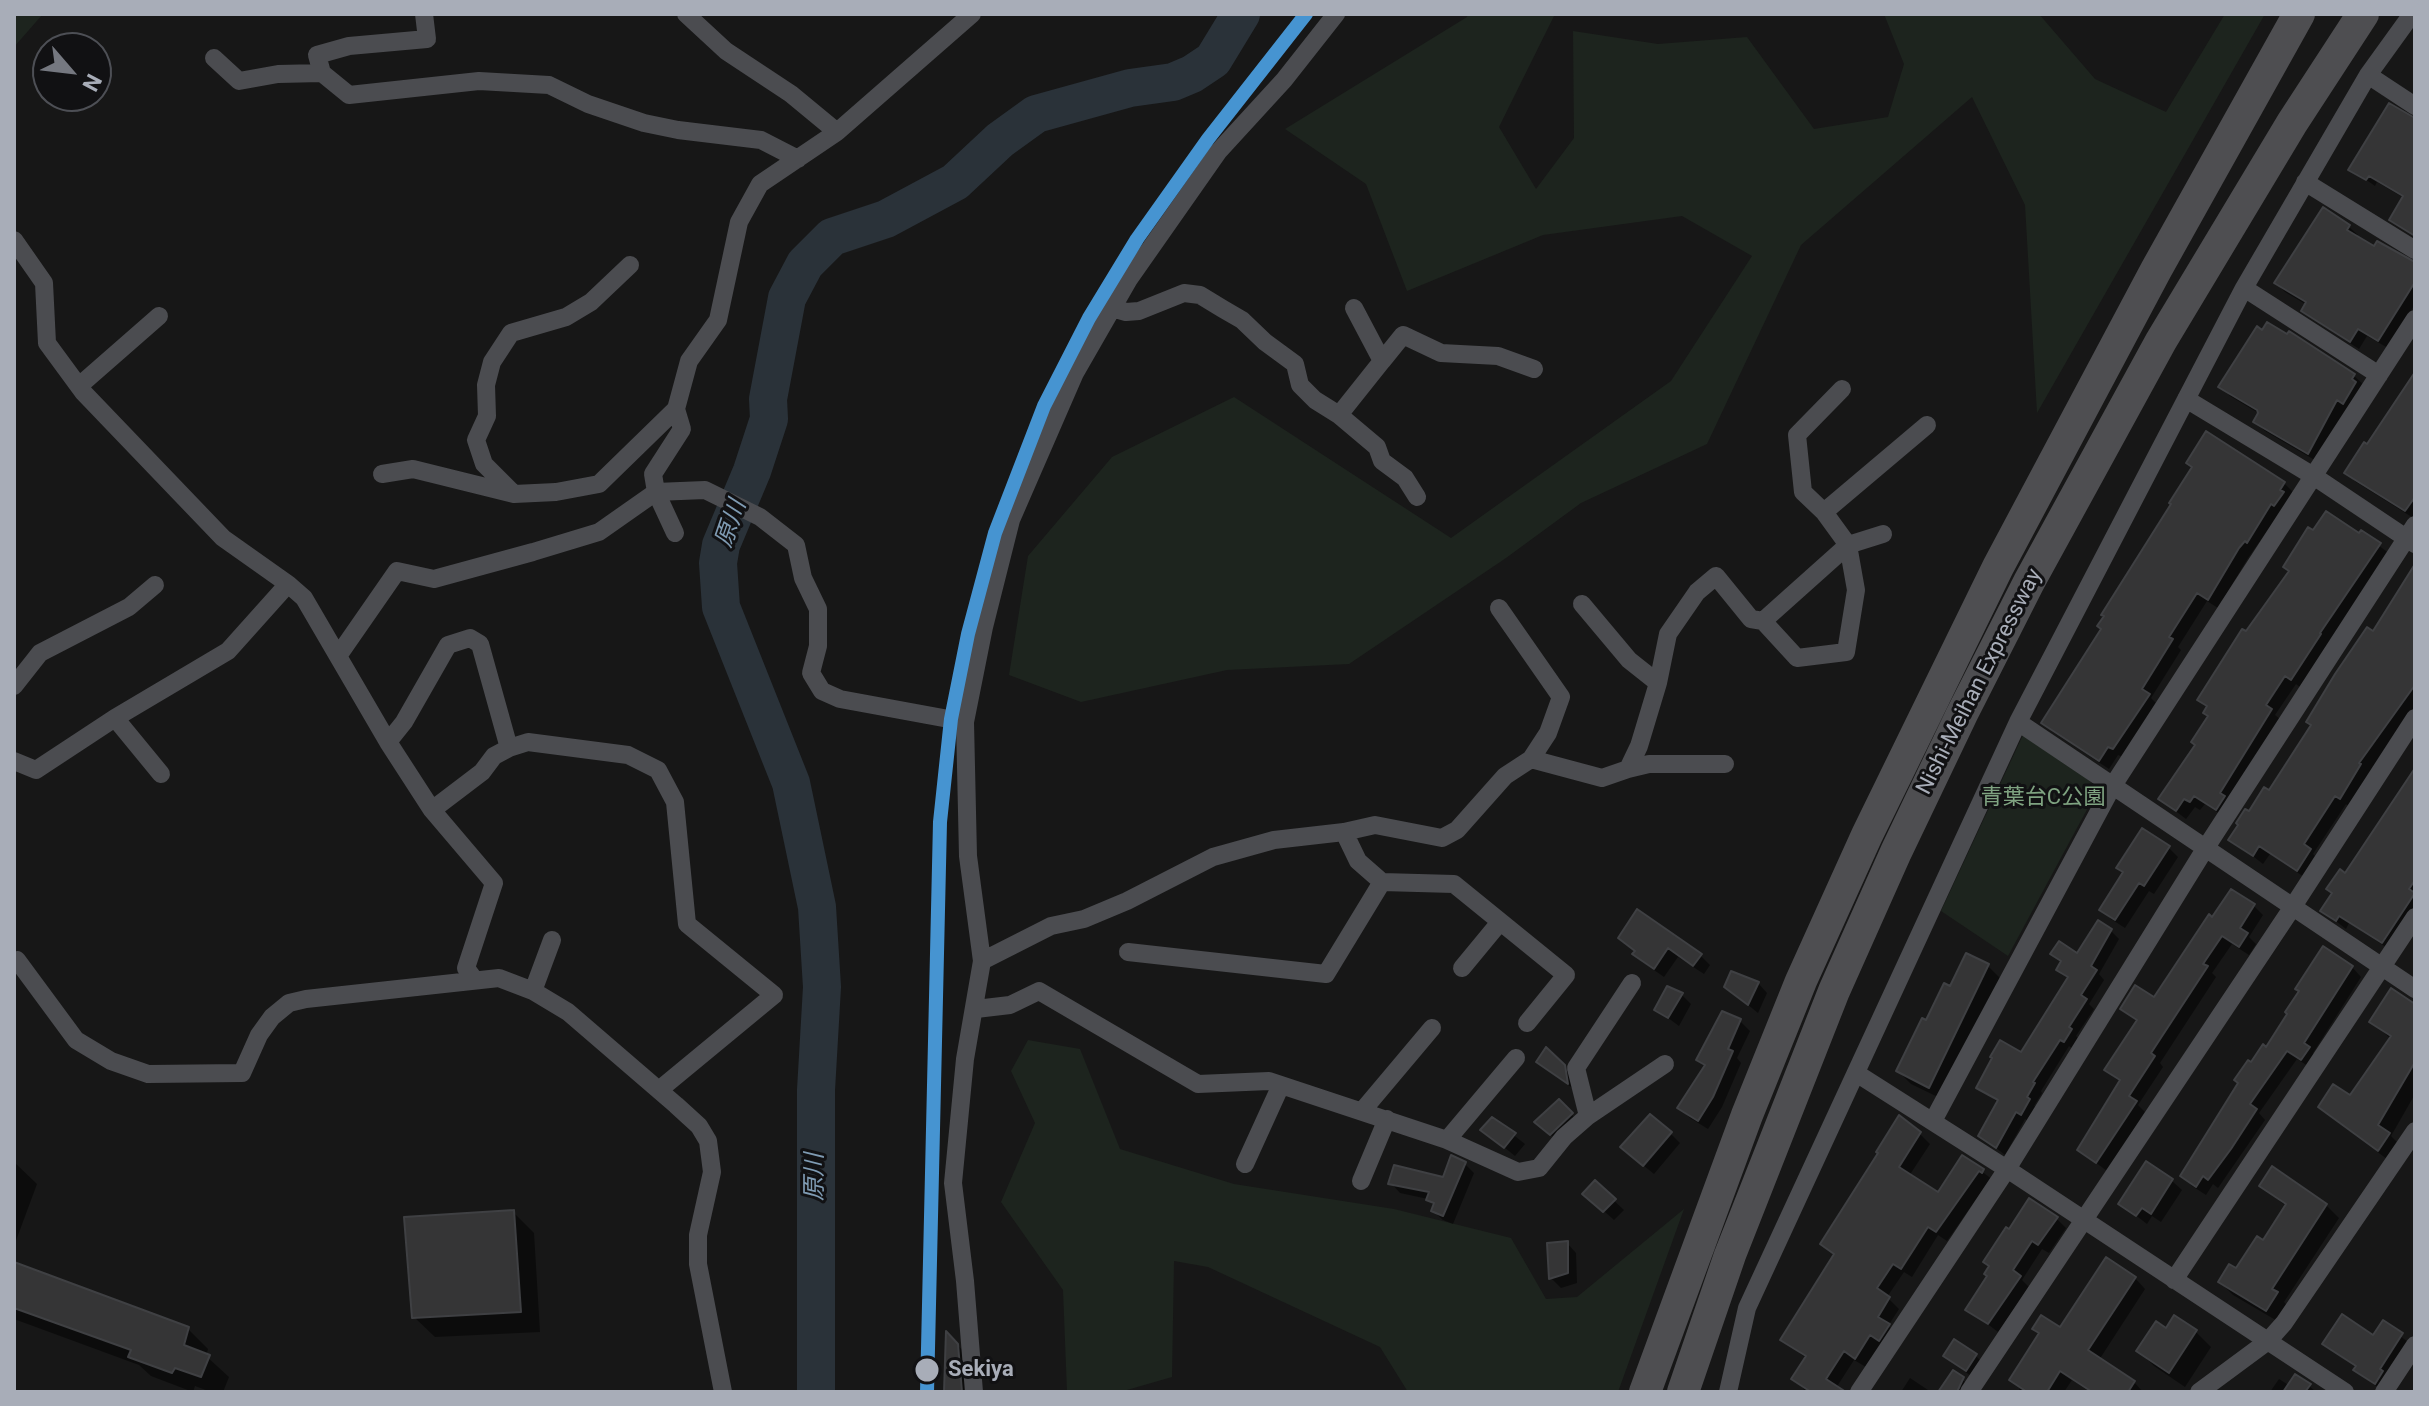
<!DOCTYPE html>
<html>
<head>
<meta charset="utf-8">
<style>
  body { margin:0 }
  #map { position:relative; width:2429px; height:1406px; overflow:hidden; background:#171717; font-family:Roboto,sans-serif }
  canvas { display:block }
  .frame { position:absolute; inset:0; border:16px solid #a8adb8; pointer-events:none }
  .north { position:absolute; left:32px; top:32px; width:80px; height:80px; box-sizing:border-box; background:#111113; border:2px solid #4d4f55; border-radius:50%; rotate:118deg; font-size:22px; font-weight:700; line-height:32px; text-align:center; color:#a8adb8 }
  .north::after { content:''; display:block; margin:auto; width:28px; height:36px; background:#757880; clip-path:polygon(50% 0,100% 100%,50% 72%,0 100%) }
</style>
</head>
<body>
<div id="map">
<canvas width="2429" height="1406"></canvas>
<div class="frame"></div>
<div class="north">N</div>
</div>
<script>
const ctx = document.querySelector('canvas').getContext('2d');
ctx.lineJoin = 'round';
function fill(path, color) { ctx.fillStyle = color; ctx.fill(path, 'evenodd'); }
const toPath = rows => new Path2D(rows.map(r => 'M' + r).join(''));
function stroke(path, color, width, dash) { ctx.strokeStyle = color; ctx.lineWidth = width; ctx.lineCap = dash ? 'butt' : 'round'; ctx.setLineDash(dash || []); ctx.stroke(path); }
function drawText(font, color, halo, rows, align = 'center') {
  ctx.font = font + ' Roboto,"Noto Sans JP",sans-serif'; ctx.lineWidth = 6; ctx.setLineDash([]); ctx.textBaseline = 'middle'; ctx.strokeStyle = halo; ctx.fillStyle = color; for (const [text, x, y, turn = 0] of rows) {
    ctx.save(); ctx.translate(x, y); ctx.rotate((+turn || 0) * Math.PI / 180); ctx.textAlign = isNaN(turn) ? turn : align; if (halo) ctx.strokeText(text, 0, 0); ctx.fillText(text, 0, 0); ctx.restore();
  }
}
fill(toPath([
  [14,14,43,14,14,47],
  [1468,14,1555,14,1499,127,1536,189,1574,138,1573,31,1658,44,1747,37,1814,129,1888,117,1904,64,1884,14,2039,14,2095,79,2166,112,2225,14,2265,14,2037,413,2025,205,1972,97,1801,245,1707,444,1581,503,1506,558,1349,664,1227,670,1081,702,1009,675,1028,556,1112,457,1234,397,1451,538,1671,381,1752,256,1682,216,1543,235,1407,291,1366,184,1285,129,1467,17],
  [2023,735,2050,744,2098,789,2008,956,1941,911],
  [1028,1040,1080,1049,1120,1149,1234,1184,1394,1209,1511,1238,1546,1299,1577,1297,1684,1209,1618,1392,1408,1392,1380,1347,1208,1267,1174,1261,1172,1377,1120,1392,1067,1392,1063,1290,1001,1202,1035,1123,1011,1071]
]), '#1d241e');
fill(toPath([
  [2415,136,2415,237,2392,220,2404,198,2377,182,2375,186,2351,169],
  [2349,227,2358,235,2356,238,2415,269,2415,304,2388,348,2367,336,2359,349,2313,319,2304,310,2307,305,2285,292,2276,283],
  [2290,334,2354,376,2364,385,2353,412,2347,408,2318,462,2265,431,2255,422,2260,414,2230,396,2221,386],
  [2415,372,2415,519,2356,482,2346,473,2368,447],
  [2284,483,2294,493,2248,558,2218,608,2207,601,2178,647,2181,650,2151,698,2158,705,2123,757,2118,755,2109,769,2053,732,2044,723],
  [2362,533,2390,554,2301,688,2296,684,2275,715,2281,720,2226,818,2205,804,2200,810,2195,807,2186,819,2160,799,2197,745,2210,717,2208,708,2199,699,2247,634],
  [2415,576,2415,709,2350,807,2346,804,2313,854,2319,860,2307,879,2270,854,2263,864,2231,839,2269,793,2374,634],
  [2415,771,2415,917,2392,951,2349,923,2346,929,2322,910],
  [2169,848,2178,857,2154,894,2149,891,2125,928,2111,919,2101,909,2124,873,2118,867],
  [2254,906,2263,915,2249,937,2256,944,2249,955,2232,944,2212,973,2216,977,2160,1063,2163,1067,2138,1105,2145,1112,2107,1171,2079,1150,2121,1082,2107,1069,2138,1022,2123,1009,2154,1000,2213,919],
  [1638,912,1700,955,1710,965,1704,974,1678,957,1664,977,1644,963,1635,954],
  [2111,931,2119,939,2099,974,2104,980,2089,1004,2094,1009,2076,1036,2079,1039,2073,1049,2069,1046,2041,1091,2042,1093,2034,1106,2038,1109,2030,1122,2025,1119,2005,1155,1981,1136,1999,1103,1978,1087,2021,1055,2069,979,2058,969,2062,964,2053,954,2077,955],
  [1967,956,1988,966,2001,979,1942,1099,1911,1084,1898,1071,1950,989],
  [2352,967,2361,977,2313,1053,2318,1058,2311,1068,2297,1059,2259,1113,2265,1120,2218,1188,2213,1184,2206,1195,2192,1186,2183,1176,2252,1065,2267,1049,2290,1014],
  [1758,983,1767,993,1758,1013,1726,987],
  [1682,995,1691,1004,1679,1026,1656,1009],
  [2415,1007,2415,1094,2391,1136,2401,1146,2391,1162,2333,1119,2320,1107,2351,1098,2391,1039,2371,1021],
  [1723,1013,1740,1021,1750,1031,1737,1058,1741,1063,1722,1107,1708,1129,1690,1118,1680,1108,1706,1067,1698,1060],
  [1547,1050,1574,1077,1576,1091,1539,1062],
  [1559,1102,1581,1124,1561,1143,1547,1132],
  [1493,1119,1525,1144,1515,1156,1483,1130],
  [1670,1133,1680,1143,1654,1174,1633,1157],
  [1920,1134,1930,1144,1909,1176,1939,1195,1963,1157,1993,1180,1990,1179,1947,1241,1938,1235,1912,1277,1904,1272,1887,1297,1899,1309,1888,1326,1898,1335,1866,1367,1854,1360,1836,1388,1839,1392,1802,1392,1804,1389,1794,1379,1807,1359,1782,1339,1835,1256,1822,1244],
  [14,1162,37,1184,14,1246],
  [1464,1163,1474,1173,1453,1224,1443,1220,1433,1211,1435,1206,1428,1199,1400,1193,1391,1183,1444,1180],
  [2172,1181,2182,1190,2161,1222,2152,1216,2147,1224,2120,1203],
  [1595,1183,1624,1210,1614,1220,1595,1203],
  [2261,1186,2326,1205,2339,1218,2284,1302,2289,1307,2279,1322,2233,1295,2220,1282,2236,1271,2264,1243,2287,1207],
  [513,1212,534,1233,540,1332,435,1337,414,1317],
  [2056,1218,2066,1228,2049,1253,2042,1249,2022,1280,2029,1287,1998,1332,1968,1309,1989,1277,1991,1267],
  [1567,1243,1576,1253,1577,1283,1561,1288,1551,1278,1549,1245],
  [14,1264,188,1329,208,1349,206,1356,229,1377,223,1392,211,1392,195,1386,193,1392,151,1376,139,1365,14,1319],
  [2135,1278,2145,1289,2099,1360,2134,1382,2143,1392,2090,1392,2072,1380,2064,1392,2018,1392,2020,1388,2011,1380],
  [2175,1318,2196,1332,2211,1347,2185,1387,2154,1366,2139,1351,2166,1331],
  [2383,1323,2412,1345,2385,1392,2366,1379,2357,1368,2324,1344,2374,1338],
  [948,1335,966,1354,980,1392,946,1392],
  [1975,1355,1985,1365,1976,1380,1945,1356],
  [1953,1372,1972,1388,1970,1392,1940,1392],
  [1910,1378,1931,1392,1901,1392],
  [2279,1379,2290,1386,2308,1385,2316,1392,2270,1392]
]), '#0007');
stroke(toPath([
  [816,1392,816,1090,822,987,817,907,791,783,721,607,718,563,721,545,752,471,769,419,768,399,787,298,805,264,832,237,886,219,955,182,1000,140,1036,114,1130,88,1173,82,1192,74,1213,60,1241,14]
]), '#2a3239', 38);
const building = toPath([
  [2389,103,2415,118,2415,236,2389,220,2403,196,2369,176,2366,180,2348,170,2389,103],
  [2323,207,2350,225,2347,230,2374,246,2377,241,2415,262,2415,282,2378,341,2358,329,2350,342,2301,311,2306,302,2274,283,2323,207],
  [2267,322,2287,334,2289,331,2355,374,2352,379,2356,382,2343,404,2337,400,2308,454,2253,422,2258,413,2257,410,2218,387,2257,326,2262,330,2267,322],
  [2415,372,2415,497,2405,511,2344,473,2364,442,2367,444,2415,372],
  [2206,431,2285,482,2280,490,2284,492,2274,506,2271,504,2247,543,2245,541,2239,548,2208,600,2197,593,2169,637,2173,639,2142,689,2150,694,2113,749,2108,747,2099,761,2041,723,2101,629,2097,626,2104,616,2101,615,2171,504,2169,503,2192,467,2186,463,2206,431],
  [2326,511,2359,533,2361,530,2381,543,2320,633,2321,634,2291,680,2285,676,2266,705,2272,709,2220,793,2225,796,2216,810,2194,796,2190,802,2184,799,2176,811,2158,799,2195,745,2191,742,2208,716,2203,713,2207,706,2197,700,2242,629,2246,631,2289,571,2283,567,2308,527,2313,530,2326,511],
  [2415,564,2415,685,2359,763,2361,764,2340,799,2335,796,2304,844,2311,849,2297,871,2259,846,2253,856,2228,840,2238,825,2236,823,2245,809,2249,811,2264,787,2269,790,2311,725,2306,722,2335,674,2367,627,2373,631,2415,564],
  [2415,768,2415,880,2409,889,2415,893,2382,943,2339,916,2336,921,2320,911,2332,893,2326,889,2340,869,2345,873,2415,768],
  [2142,828,2170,846,2144,886,2139,883,2115,920,2099,910,2123,872,2116,868,2142,828],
  [2231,889,2255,904,2240,928,2248,933,2239,947,2222,936,2203,964,2208,966,2151,1053,2155,1056,2129,1096,2137,1101,2096,1163,2077,1150,2120,1080,2104,1070,2137,1020,2120,1009,2135,985,2154,997,2209,914,2212,917,2231,889],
  [1637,909,1702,954,1693,966,1668,948,1654,969,1632,954,1635,951,1618,938,1637,909],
  [2098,920,2112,929,2091,966,2097,970,2081,995,2087,999,2069,1027,2072,1029,2064,1042,2060,1040,2033,1082,2035,1083,2027,1097,2030,1099,2021,1115,2016,1112,1996,1148,1978,1136,1998,1100,1976,1088,1992,1058,1990,1057,2000,1040,2021,1052,2068,977,2056,970,2061,961,2050,954,2059,941,2077,953,2098,920],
  [2323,946,2353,966,2304,1043,2310,1047,2301,1060,2287,1051,2250,1104,2257,1109,2231,1149,2208,1180,2203,1176,2196,1187,2180,1176,2238,1083,2234,1080,2248,1060,2251,1062,2263,1044,2266,1047,2287,1014,2285,1012,2299,991,2295,989,2323,946],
  [1966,953,1989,964,1929,1088,1896,1071,1922,1018,1926,1020,1944,983,1950,986,1966,953],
  [1731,971,1759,982,1748,1005,1724,987,1731,971],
  [1667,986,1683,993,1668,1018,1654,1010,1667,986],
  [2391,988,2415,1004,2415,1062,2378,1125,2390,1133,2378,1151,2318,1107,2333,1084,2350,1095,2391,1036,2369,1022,2391,988],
  [1722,1011,1741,1019,1728,1049,1733,1051,1713,1097,1698,1121,1677,1108,1705,1065,1696,1060,1722,1011],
  [1546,1047,1565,1065,1568,1084,1536,1062,1546,1047],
  [1559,1099,1573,1113,1550,1135,1534,1122,1559,1099],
  [1650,1114,1672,1132,1643,1166,1620,1147,1650,1114],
  [1899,1115,1921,1132,1899,1167,1938,1192,1962,1155,1984,1169,1982,1173,1979,1171,1936,1232,1928,1227,1901,1269,1893,1264,1877,1288,1890,1297,1878,1317,1890,1324,1879,1341,1870,1335,1855,1359,1844,1351,1826,1379,1846,1392,1811,1392,1791,1379,1806,1356,1780,1340,1834,1254,1820,1244,1878,1153,1876,1152,1899,1115],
  [1492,1117,1516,1133,1504,1148,1480,1130,1492,1117],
  [1451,1155,1466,1162,1443,1216,1431,1211,1434,1203,1426,1200,1429,1192,1388,1184,1394,1165,1443,1177,1451,1155],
  [2146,1161,2173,1179,2151,1214,2142,1208,2136,1216,2118,1204,2146,1161],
  [2272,1166,2327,1204,2272,1289,2278,1292,2266,1311,2218,1282,2229,1264,2236,1268,2257,1236,2263,1240,2286,1204,2259,1186,2272,1166],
  [1595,1180,1616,1199,1603,1212,1582,1194,1595,1180],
  [2029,1198,2058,1217,2038,1245,2032,1241,2013,1270,2021,1276,1988,1324,1965,1310,1987,1276,1984,1274,1989,1266,1983,1262,2006,1227,2009,1229,2029,1198],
  [514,1210,521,1312,412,1318,404,1217,514,1210],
  [1568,1241,1568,1273,1549,1279,1547,1243,1568,1241],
  [2106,1257,2136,1277,2088,1350,2135,1381,2128,1392,2092,1392,2060,1371,2047,1392,2027,1392,2009,1380,2039,1333,2032,1329,2041,1315,2060,1327,2106,1257],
  [14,1262,189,1327,184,1345,210,1355,201,1377,175,1368,172,1373,128,1357,131,1350,14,1308,14,1262],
  [2342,1314,2373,1335,2383,1320,2403,1333,2380,1369,2383,1371,2375,1384,2353,1370,2356,1366,2322,1344,2342,1314],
  [2174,1315,2197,1330,2169,1373,2136,1351,2156,1321,2166,1328,2174,1315],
  [946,1331,958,1344,962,1392,944,1392,946,1331],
  [1954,1339,1977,1354,1966,1371,1943,1356,1954,1339],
  [1953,1370,1964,1377,1957,1392,1938,1392,1953,1370],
  [2295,1374,2311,1384,2305,1392,2283,1392,2295,1374]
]);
fill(building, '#353536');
stroke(building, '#3f4043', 2);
stroke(toPath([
  [424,14,427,39,349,46,317,55,322,73,349,95,479,81,549,85,588,104,644,123,678,130,761,140,798,159],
  [686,14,726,51,791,94,837,132],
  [214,58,239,81,278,74,322,73],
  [2368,75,2415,106],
  [2305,182,2415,250],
  [14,240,44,283,47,343,83,392,223,538,288,584,228,651,115,718],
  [2244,288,2379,375],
  [1112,308,1126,312,1139,311,1184,293,1200,295,1223,309,1242,320,1265,342,1295,364,1300,385,1315,400,1339,415,1377,447,1382,461,1405,478,1417,497],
  [1382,361,1403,335,1441,353,1498,356,1534,369],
  [79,386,159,316],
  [2186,399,2315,477,2415,544],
  [676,409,682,429,653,474,656,492,705,490,760,517,796,545,803,578,818,609,818,646,811,673,822,691,840,699,965,722],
  [1339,415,1382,361,1354,308],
  [382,474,413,469,514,494,556,492,599,484,676,409,689,361,718,320,739,222,760,184,837,132,972,14],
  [512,492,484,464,476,440,487,416,486,385,492,362,511,333,566,317,591,302,630,265],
  [1824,512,1803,492,1797,435,1842,389],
  [288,584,304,598,388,742,432,810],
  [1763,621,1797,658,1846,652,1856,590,1848,545,1883,534],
  [338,656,397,571,434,579,533,552,599,532,656,492,675,533],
  [1658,683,1668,634,1697,592,1716,576,1751,619,1763,621,1848,545,1824,512,1927,425],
  [14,686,40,653,129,607,155,585],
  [2018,722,2415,989],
  [388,742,404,722,448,645,470,638,480,644,509,748,494,756,482,772,432,810,494,883,466,968,474,979],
  [509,748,528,742,628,755,658,770,675,802,687,924,774,995,659,1090],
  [1531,759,1602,778,1628,769,1639,746,1658,683,1629,660,1582,604],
  [14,761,36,770,115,718,161,774],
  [1628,769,1649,764,1725,764],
  [1344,832,1358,861,1382,882,1454,884,1566,975,1527,1023],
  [1128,952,1326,974,1382,882],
  [14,961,17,960,76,1040,111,1061,148,1074,242,1073,259,1035,272,1017,289,1003,306,999,499,978,533,991,568,1012,676,1105,699,1126,708,1141,712,1172,698,1235,698,1264,723,1392],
  [982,961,1051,926,1084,919,1127,901,1213,857,1274,840,1344,832,1375,825,1442,838,1457,830,1505,776,1531,759,1548,733,1561,697,1499,608],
  [1462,968,1500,922],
  [533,991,552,940],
  [976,1009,1010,1005,1039,991,1198,1084,1269,1081,1447,1140,1518,1172,1539,1168,1564,1137,1588,1116,1665,1064],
  [1856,1073,2007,1169,2345,1392],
  [1363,1110,1432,1028],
  [1588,1116,1576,1068,1632,983],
  [1933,1121,2112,787,2415,319],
  [1447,1140,1516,1058],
  [1245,1164,1281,1085],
  [1361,1181,1387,1119],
  [2174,1280,2415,917],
  [974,1392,965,1281,953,1183,965,1059,982,961,968,856,965,722,984,627,1011,520,1075,373,1129,279,1218,152,1284,80,1336,14],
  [1728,1392,1747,1308,2018,722,2244,288,2368,75,2412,14],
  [1859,1392,2007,1169,2205,849,2415,525],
  [1969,1392,2292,908,2415,718],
  [2199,1392,2268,1341,2284,1323,2415,1131],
  [2384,1392,2415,1345]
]), '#4b4c50', 18);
stroke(toPath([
  [1645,1392,1747,1115,1801,981,1867,835,1998,567,2156,270,2299,14],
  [1683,1392,1730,1255,1834,991,1896,852,1962,714,2029,582,2161,341,2292,123,2363,14]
]), '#4e4e51', 32);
stroke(toPath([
  [927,1392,940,822,951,719,968,634,995,533,1044,406,1089,318,1137,239,1208,139,1306,14]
]), '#4694d1', 14);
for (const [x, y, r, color] of [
  [927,1370,13,"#a8adb8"]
]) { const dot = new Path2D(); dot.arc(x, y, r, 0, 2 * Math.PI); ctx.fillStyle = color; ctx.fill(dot); stroke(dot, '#111113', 3); }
drawText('22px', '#a8adb8', '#111113', [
  ["Nishi-Meihan Expressway",1980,682,-63]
]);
drawText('22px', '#7fa381', '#111113', [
  ["青葉台C公園",2043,798]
]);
drawText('bold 22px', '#a8adb8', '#111113', [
  ["Sekiya",948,1370]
], 'left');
drawText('italic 24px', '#7f9bb3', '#111113', [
  ["原川",732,524,-71],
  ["原川",816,1177,-90]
]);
</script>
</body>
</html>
